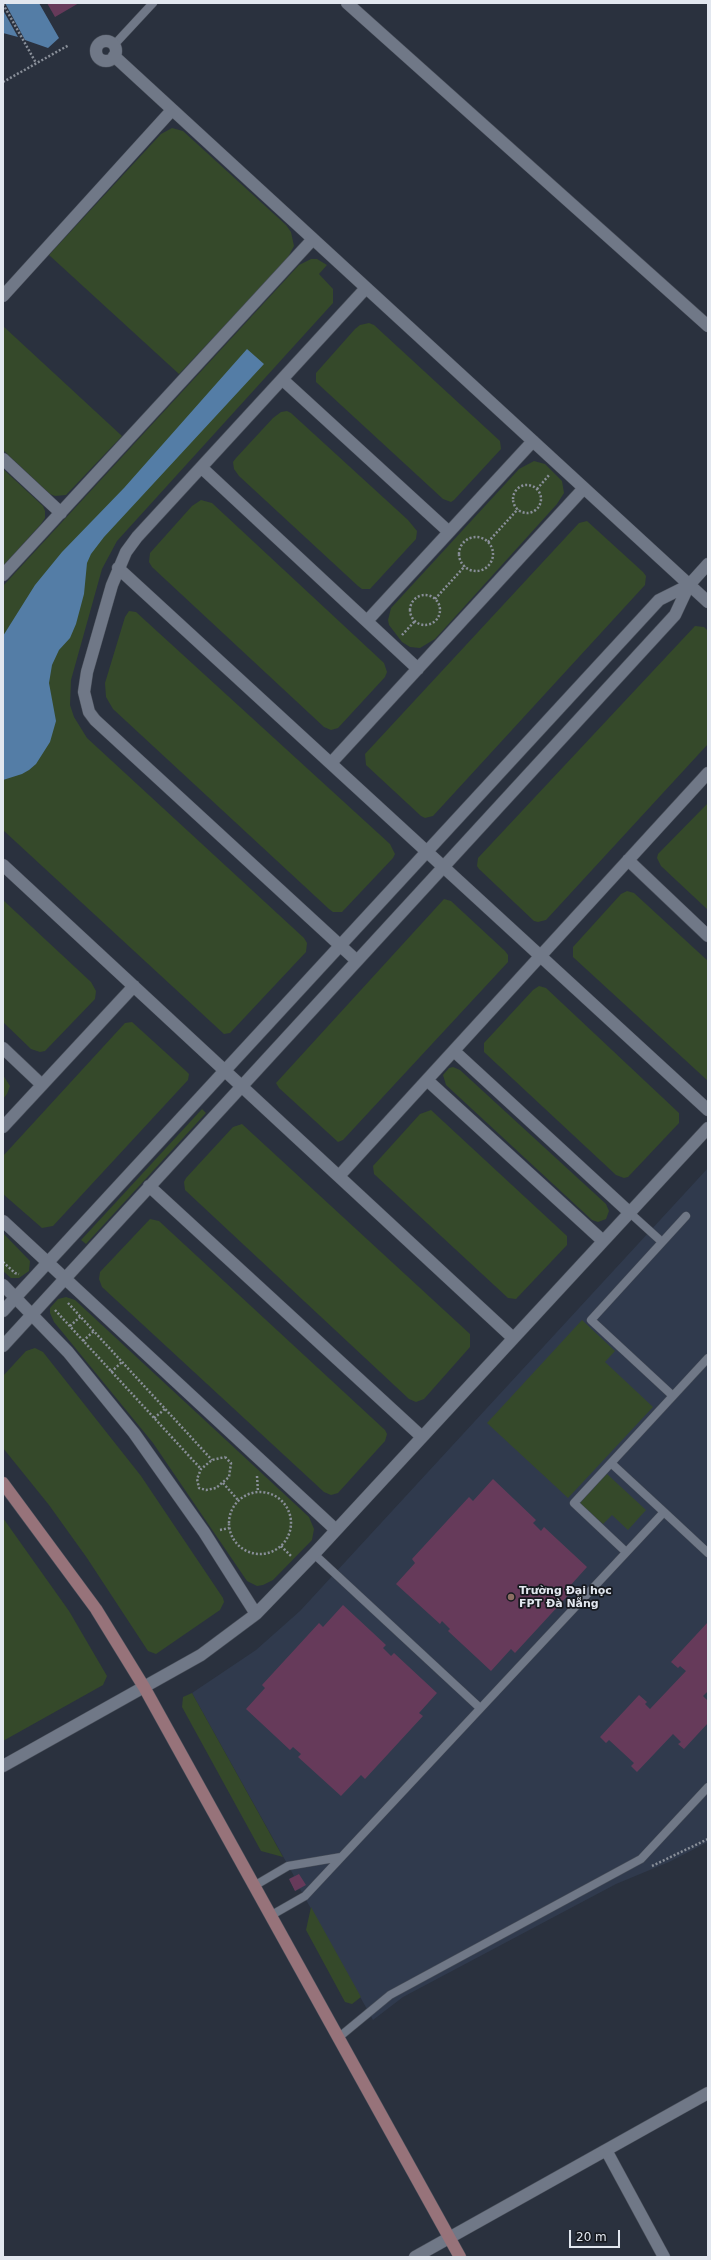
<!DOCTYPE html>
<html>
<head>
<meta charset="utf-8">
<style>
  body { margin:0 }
  #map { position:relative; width:711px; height:2260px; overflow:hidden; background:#2a313e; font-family:"DejaVu Sans",sans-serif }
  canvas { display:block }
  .frame { position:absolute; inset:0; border:4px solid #e2e7ef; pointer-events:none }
  .scale { position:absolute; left:569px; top:2230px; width:51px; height:18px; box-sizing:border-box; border:2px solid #e2e7ef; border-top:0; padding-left:5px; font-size:12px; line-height:14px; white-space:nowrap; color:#e2e7ef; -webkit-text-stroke:3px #16191f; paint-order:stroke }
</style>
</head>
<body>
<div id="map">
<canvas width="711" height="2260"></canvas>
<div class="frame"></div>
<div class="scale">20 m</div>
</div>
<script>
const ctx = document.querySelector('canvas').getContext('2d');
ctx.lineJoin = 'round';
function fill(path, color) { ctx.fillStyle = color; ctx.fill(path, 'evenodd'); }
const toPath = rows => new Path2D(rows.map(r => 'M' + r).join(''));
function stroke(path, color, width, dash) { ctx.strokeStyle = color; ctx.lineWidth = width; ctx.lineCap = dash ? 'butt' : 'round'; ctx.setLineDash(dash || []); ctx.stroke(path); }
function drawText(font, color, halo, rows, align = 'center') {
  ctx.font = font + ' "DejaVu Sans",sans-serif'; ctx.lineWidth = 3.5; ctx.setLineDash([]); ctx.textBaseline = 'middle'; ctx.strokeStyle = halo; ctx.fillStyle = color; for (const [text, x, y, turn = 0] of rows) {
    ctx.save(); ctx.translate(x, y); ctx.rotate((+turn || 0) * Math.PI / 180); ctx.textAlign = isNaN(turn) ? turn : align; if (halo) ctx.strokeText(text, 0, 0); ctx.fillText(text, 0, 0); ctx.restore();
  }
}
fill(toPath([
  [708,1168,708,1842,669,1862,616,1884,403,1997,373,2020,300,1889,295,1891,289,1879,294,1876,192,1693,256,1650,300,1611]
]), '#303a4d');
fill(toPath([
  [172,128,183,131,286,225,291,232,294,246,287,259,179,374,49,255,161,134],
  [311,259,317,259,327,265,319,274,333,289,333,303,117,541,102,569,71,680,70,705,74,717,87,738,304,938,307,943,306,952,230,1033,224,1034,3,830,3,586,299,265],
  [369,323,374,325,500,441,501,449,454,500,451,502,443,499,316,382,316,373,355,329,360,325],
  [3,326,122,436,66,495,55,496,50,494,3,450],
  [287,411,291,413,408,520,417,531,416,539,370,589,362,589,358,586,239,476,234,469,233,462,236,458,273,418,281,412],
  [534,461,545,464,562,481,564,493,557,504,435,639,420,648,410,647,402,642,389,625,388,620,391,608,519,469],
  [3,469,43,506,45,511,45,518,41,524,3,566],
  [201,500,212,503,384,663,387,672,385,677,338,728,331,730,324,727,152,567,149,562,150,553,192,506],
  [587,521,643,572,646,576,645,585,433,816,425,818,421,816,366,765,365,754,579,523],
  [129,611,136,612,390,844,395,854,393,858,342,912,333,912,329,909,113,709,106,697,105,683,125,617],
  [695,626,704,627,708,631,708,744,546,920,538,922,534,921,479,869,477,866,478,858],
  [708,803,708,910,661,866,657,858,658,854],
  [627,891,634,893,708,961,708,1081,573,957,573,947,621,894],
  [444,899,451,901,505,951,508,955,508,962,343,1140,338,1142,279,1088,276,1083],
  [3,900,91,982,96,991,95,999,45,1051,40,1052,31,1049,3,1022],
  [539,986,546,988,679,1113,679,1123,628,1177,624,1178,616,1175,484,1052,484,1043,533,990],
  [132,1022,186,1071,189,1074,188,1080,53,1226,42,1228,3,1194,3,1156,125,1023],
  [453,1067,460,1070,606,1204,609,1211,606,1219,598,1222,592,1220,446,1085,443,1075,449,1068],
  [3,1075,10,1086,7,1094,3,1099],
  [202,1109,206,1113,86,1244,81,1240],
  [431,1110,567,1236,567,1245,516,1299,508,1298,374,1174,373,1166,420,1114],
  [242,1124,470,1334,470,1347,424,1399,416,1402,409,1399,185,1190,184,1182,186,1178,233,1127],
  [150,1219,159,1221,385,1430,387,1434,385,1441,338,1493,331,1495,324,1492,102,1287,99,1279,100,1272],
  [3,1233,30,1261,29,1271,19,1278,11,1278,3,1271],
  [66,1297,75,1300,309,1517,314,1529,312,1540,273,1580,263,1585,257,1586,247,1581,153,1443,54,1322,50,1313,50,1308,58,1299],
  [582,1320,615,1351,605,1362,653,1407,568,1498,487,1423],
  [35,1348,43,1352,141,1476,223,1598,224,1602,220,1610,156,1654,148,1651,87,1558,49,1505,3,1448,3,1376,26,1351],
  [607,1474,646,1510,628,1530,612,1515,603,1524,580,1503],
  [3,1518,69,1611,107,1676,103,1685,3,1741],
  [192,1693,283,1857,261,1851,182,1707,183,1697],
  [311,1907,361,1997,352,2004,345,2002,306,1930]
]), '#35492a');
fill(toPath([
  [5,3,39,3,59,38,48,48,25,40],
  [3,10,18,37,3,33],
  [247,349,264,364,104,537,91,554,87,563,84,594,76,624,70,638,59,650,52,665,49,683,56,721,50,742,36,764,29,770,22,774,3,780,3,636,35,585,62,552,124,488]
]), '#547da6');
fill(toPath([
  [47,3,79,3,55,17],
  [493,1479,536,1520,533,1523,541,1531,544,1527,587,1567,569,1587,573,1590,515,1653,511,1649,491,1671,448,1631,450,1629,442,1621,440,1624,396,1584,415,1563,412,1559,469,1497,473,1501],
  [343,1605,386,1645,383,1648,391,1656,394,1653,437,1693,419,1713,423,1716,365,1779,361,1775,341,1796,298,1757,301,1754,293,1747,290,1750,246,1709,265,1688,262,1685,319,1623,323,1627],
  [708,1622,708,1691,703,1696,708,1701,708,1723,684,1749,678,1744,681,1742,673,1734,637,1772,631,1766,634,1763,609,1740,606,1743,600,1737,639,1695,647,1702,645,1704,650,1709,686,1671,680,1666,678,1668,671,1662],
  [299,1874,306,1885,295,1891,289,1879]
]), '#663a5a');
const lane = toPath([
  [114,45,153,3],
  [630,1213,662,1242],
  [673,1396,591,1320,686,1216],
  [611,1463,664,1512],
  [626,1552,574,1503,708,1358],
  [314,1554,480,1708],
  [254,1886,288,1866,341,1857],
  [270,1916,305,1896,664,1512,708,1553],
  [338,2038,390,1995,641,1859,708,1787]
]);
const street = toPath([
  [347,3,708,326],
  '96 51a10 10 0 1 1 20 0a10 10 0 1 1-20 0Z',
  [114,56,708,602],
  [3,296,172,110],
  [283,380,449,532],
  [3,459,61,513],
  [202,468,418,669],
  [118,568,708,1110],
  [3,575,313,239],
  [367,621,533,441],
  [331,763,584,488],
  [628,860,708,936],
  [3,865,513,1338],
  [357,961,95,720,89,712,84,692,87,672,112,585,126,552,137,537,366,288],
  [3,1048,42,1085],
  [454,1051,630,1213],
  [427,1080,603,1241],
  [3,1127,134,986],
  [339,1176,708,773],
  [149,1186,422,1437],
  [3,1221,336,1530],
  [3,1285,68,1352,134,1433,204,1532,256,1614],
  [3,1311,659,600,689,585],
  [3,1346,675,615,689,585,708,564],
  [3,1766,201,1655,256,1614,314,1554,708,1128],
  [606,2150,664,2257],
  [415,2257,708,2093]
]);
const secondary = toPath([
  [3,1483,96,1609,144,1687,460,2257]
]);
stroke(lane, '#494f5a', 9);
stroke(street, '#494f5a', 13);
stroke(secondary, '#494f5a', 13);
stroke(toPath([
  [3,4,36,63],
  [3,82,69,45],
  '513 499a14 14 0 1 1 28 0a14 14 0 1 1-28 0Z',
  [537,489,550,474],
  '459 554a17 17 0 1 1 34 0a17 17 0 1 1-34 0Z',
  [488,542,518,509],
  '410 610a15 15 0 1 1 30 0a15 15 0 1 1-30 0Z',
  [435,599,465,566],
  [402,635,415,621],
  [3,1262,15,1273,19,1274],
  [68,1303,212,1460],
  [55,1310,201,1469],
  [70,1326,80,1317],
  [83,1341,94,1331],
  [111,1372,122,1362],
  [154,1418,165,1409],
  [225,1457,231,1463,229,1477,216,1488,206,1490,199,1488,197,1479,201,1469,212,1460,225,1457],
  [257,1476,258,1492],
  [223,1483,238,1500],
  '229 1523a31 31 0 1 1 62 0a31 31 0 1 1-62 0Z',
  [220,1530,229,1528],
  [281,1546,292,1557],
  [652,1866,708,1839]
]), '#898f99', 2.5, [2, 2]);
stroke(lane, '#707887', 8);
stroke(street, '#707887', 12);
stroke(secondary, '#97737a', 12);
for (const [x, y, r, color] of [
  [511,1597,4,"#8d6e63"]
]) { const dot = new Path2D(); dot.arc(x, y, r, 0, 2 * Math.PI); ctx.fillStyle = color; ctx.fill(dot); stroke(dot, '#16191f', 1.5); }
drawText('bold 11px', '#e2e7ef', '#16191f', [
  ["Trường Đại học",519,1591],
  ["FPT Đà Nẵng",519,1604]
], 'left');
</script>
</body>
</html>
